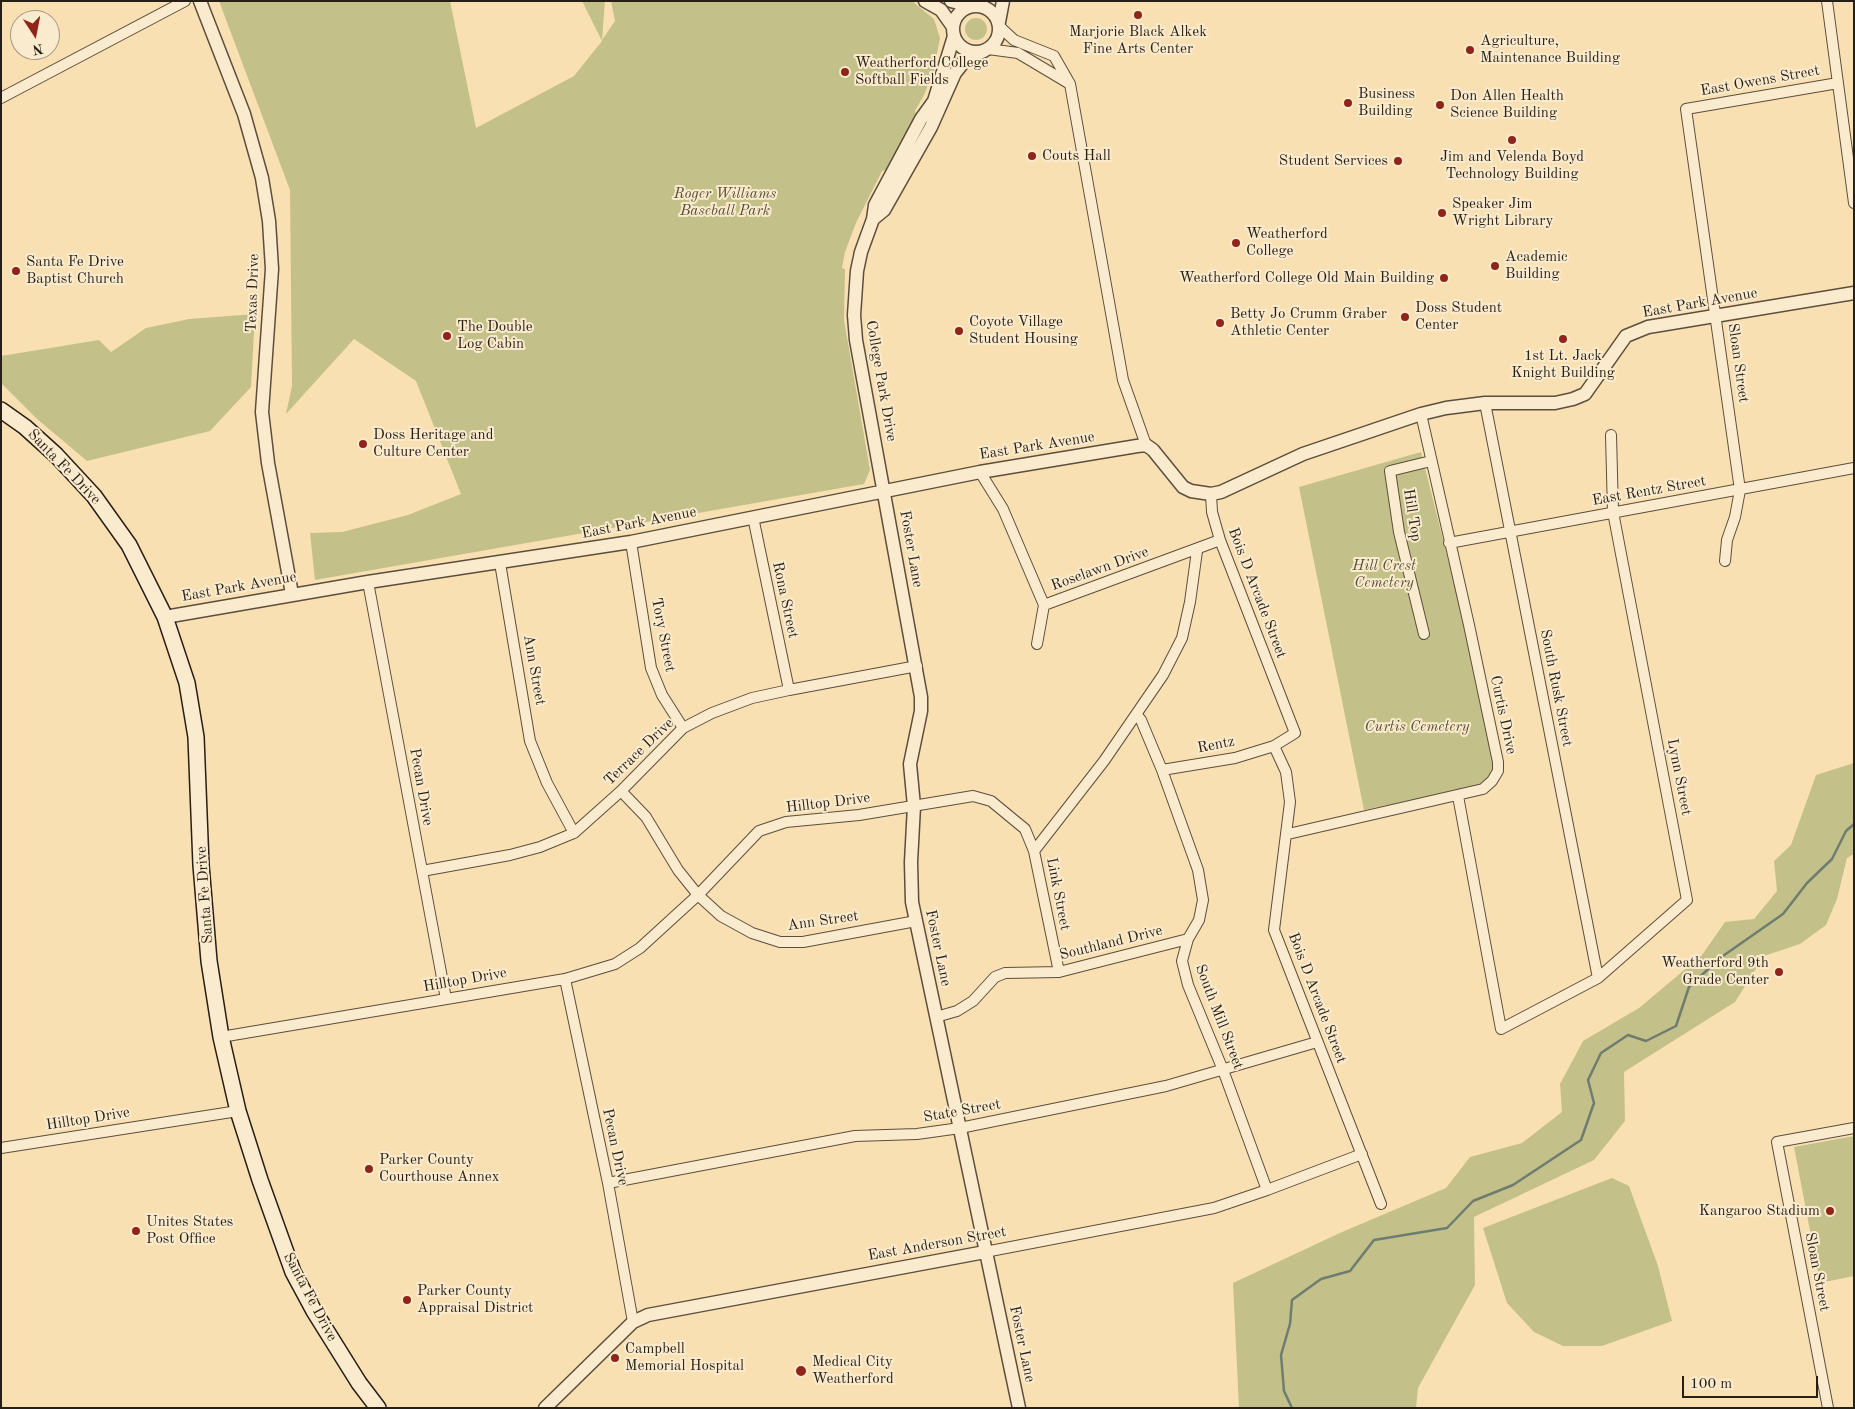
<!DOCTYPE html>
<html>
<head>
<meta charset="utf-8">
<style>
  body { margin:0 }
  #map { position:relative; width:1855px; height:1409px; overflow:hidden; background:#f9e0b3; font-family:"Old Standard TT",serif }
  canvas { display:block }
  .frame { position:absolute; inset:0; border:2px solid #271e14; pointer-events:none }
  .north { position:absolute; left:10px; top:10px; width:50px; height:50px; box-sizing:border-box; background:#fbebce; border:1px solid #a69984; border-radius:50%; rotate:169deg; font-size:14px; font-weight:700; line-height:20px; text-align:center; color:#271e14 }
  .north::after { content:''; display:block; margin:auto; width:18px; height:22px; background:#8f2418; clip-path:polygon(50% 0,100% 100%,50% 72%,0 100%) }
  .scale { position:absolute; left:1682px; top:1376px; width:136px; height:22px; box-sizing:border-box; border:2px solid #271e14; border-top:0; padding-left:6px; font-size:15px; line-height:18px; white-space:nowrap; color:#271e14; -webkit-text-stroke:4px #fbebce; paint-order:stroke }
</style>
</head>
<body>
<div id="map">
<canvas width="1855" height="1409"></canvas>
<div class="frame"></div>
<div class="north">N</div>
<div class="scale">100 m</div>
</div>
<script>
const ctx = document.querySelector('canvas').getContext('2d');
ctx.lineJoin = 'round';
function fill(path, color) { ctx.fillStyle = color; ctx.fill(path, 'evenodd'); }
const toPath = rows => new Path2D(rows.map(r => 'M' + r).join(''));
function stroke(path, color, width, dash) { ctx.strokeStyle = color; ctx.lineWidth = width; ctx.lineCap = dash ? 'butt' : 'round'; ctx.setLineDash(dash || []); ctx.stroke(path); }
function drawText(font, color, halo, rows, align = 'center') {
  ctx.font = font + ' "Old Standard TT",serif'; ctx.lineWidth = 4; ctx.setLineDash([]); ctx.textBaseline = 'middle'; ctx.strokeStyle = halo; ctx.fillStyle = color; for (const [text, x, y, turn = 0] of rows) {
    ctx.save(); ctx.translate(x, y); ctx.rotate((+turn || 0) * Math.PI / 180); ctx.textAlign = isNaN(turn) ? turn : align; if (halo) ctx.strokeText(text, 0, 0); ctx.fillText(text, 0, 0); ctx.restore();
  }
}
fill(toPath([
  [219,1,450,1,476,128,574,76,602,41,582,1,605,1,602,40,615,21,611,1,912,1,934,19,940,38,934,70,924,95,915,111,917,118,889,169,882,171,856,223,845,252,842,268,845,269,844,320,870,470,864,484,315,580,310,533,342,532,408,515,461,494,416,381,354,339,286,414,292,386,290,190],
  '965 29a11 11 0 1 1 22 0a11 11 0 1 1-22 0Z',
  [255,314,251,387,210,431,87,461,36,418,1,383,1,356,99,340,111,352,146,328,189,319],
  [1421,452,1464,623,1492,755,1493,769,1486,780,1474,787,1364,810,1299,487],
  [1854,763,1854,854,1847,858,1837,899,1826,925,1800,944,1764,956,1735,1002,1624,1072,1625,1121,1594,1160,1474,1217,1475,1285,1418,1388,1416,1408,1239,1408,1233,1283,1342,1232,1446,1188,1470,1157,1522,1143,1562,1112,1560,1084,1583,1041,1639,1008,1702,955,1725,922,1754,919,1777,891,1774,861,1791,845,1816,775],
  [1854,1136,1854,1276,1820,1283,1794,1147],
  [1612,1178,1629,1186,1658,1266,1672,1321,1602,1346,1563,1346,1534,1332,1507,1303,1483,1228]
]), '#c3c189');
stroke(toPath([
  [1292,1408,1284,1391,1281,1355,1290,1324,1292,1300,1321,1279,1350,1271,1374,1240,1447,1228,1473,1201,1513,1185,1581,1140,1594,1103,1588,1080,1601,1053,1628,1035,1646,1041,1676,1026,1689,987,1720,958,1783,914,1807,883,1832,859,1846,831,1854,824]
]), '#6e7d70', 2.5);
const minor = toPath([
  [1827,1,1854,203],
  [1000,27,1014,40,1054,56,1070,84,1123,380,1146,445],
  [988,49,1018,53,1070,84],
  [1,98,185,1],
  [1485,403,1598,978],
  [980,472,1003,509,1044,605,1220,540],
  [1211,494,1212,512,1220,540,1295,733,1274,746,1286,772,1290,802,1274,930,1381,1204],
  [753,517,789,690],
  [631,542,651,668,662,695,683,728],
  [1449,543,1854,468],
  [1725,561,1727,540,1735,517,1740,490,1686,109,1838,83],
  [500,563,530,741,547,783,574,833],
  [368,582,446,999],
  [1424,634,1399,532,1390,471,1431,461],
  [1037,644,1044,605],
  [1137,715,1141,720,1162,770,1198,870,1203,900,1199,920,1188,939,1182,961,1188,985,1223,1070,1267,1190],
  [1162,770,1235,758,1274,746],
  [621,791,646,817,678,870,698,895,721,916,752,933,780,942,803,942,916,921],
  [1458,796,1501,1029,1598,978,1687,900,1613,512,1611,435],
  [1288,834,1483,789,1492,781,1498,771,1498,762,1469,625,1421,414],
  [1034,851,1059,972],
  [422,871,510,855,540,847,574,833,621,791,683,728,712,713,752,698,789,690,917,666],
  [565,979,608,1183,633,1322],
  [936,1017,957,1011,973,1001,995,977,1005,973,1059,972,1188,939],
  [221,1037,565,979,615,964,640,948,698,895,759,831,786,822,859,815,973,796,991,801,1025,829,1034,851,1104,761,1163,675,1182,638,1190,602,1197,551],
  [1,1148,238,1111],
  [608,1183,855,1136,917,1134,960,1128,1166,1086,1317,1042],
  [985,1252,1214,1208,1267,1190,1362,1154],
  [1828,1408,1777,1142,1854,1128]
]);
const tertiary = toPath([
  [200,1,244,114,262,178,269,221,272,269,262,412,268,463,292,594],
  [925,1,941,10,953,27],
  [951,1,970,6],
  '953 29a23 23 0 1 1 46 0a23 23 0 1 1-46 0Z',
  [999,22,1003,1],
  [954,36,934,101,921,119,875,205,873,219,861,252,857,271,854,315,856,340,921,697,921,711,910,764,914,806,911,862,912,902,1019,1408],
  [873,219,884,210,931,127,955,73,966,59,984,51],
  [165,617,368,582,631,542,980,472,1137,446,1146,445,1153,450,1183,487,1191,491,1211,494,1221,492,1303,454,1421,414,1446,408,1485,403,1555,403,1573,399,1585,394,1626,336,1648,327,1854,293],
  [545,1408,633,1322,648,1315,985,1252]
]);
const secondary = toPath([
  [1,410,25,427,56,455,94,496,129,545,165,617,187,683,196,737,201,865,209,961,221,1037,238,1111,260,1180,293,1272,314,1311,359,1383,378,1408]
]);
stroke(minor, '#5c4e3c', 12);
stroke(tertiary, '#5c4e3c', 15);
stroke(secondary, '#271e14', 18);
stroke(minor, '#fbebce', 10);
stroke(tertiary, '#fbebce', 12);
stroke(secondary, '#fbebce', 15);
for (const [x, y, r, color] of [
  [1138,15,5,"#8f2418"],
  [1470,50,5,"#8f2418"],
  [845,72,5,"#8f2418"],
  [1348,103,5,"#8f2418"],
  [1440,105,5,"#8f2418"],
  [1512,140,5,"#8f2418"],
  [1032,156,5,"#8f2418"],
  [1398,161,5,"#8f2418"],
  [1442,213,5,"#8f2418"],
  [1236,243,5,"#8f2418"],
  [1495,266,5,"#8f2418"],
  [16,271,5,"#8f2418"],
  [1444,278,5,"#8f2418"],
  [1405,317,5,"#8f2418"],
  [1220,323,5,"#8f2418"],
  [959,331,5,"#8f2418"],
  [447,336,5,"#8f2418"],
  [1563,339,5,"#8f2418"],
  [363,444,5,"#8f2418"],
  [1779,972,5,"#8f2418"],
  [369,1169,5,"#8f2418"],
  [1830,1211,5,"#8f2418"],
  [136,1231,5,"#8f2418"],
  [407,1300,5,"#8f2418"],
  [615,1358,5,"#8f2418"],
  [801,1371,6,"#8f2418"]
]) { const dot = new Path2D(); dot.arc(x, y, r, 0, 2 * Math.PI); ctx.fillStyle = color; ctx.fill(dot); stroke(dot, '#fbebce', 2); }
drawText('15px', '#271e14', '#fbebce', [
  ["Marjorie Black Alkek",1138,32,"center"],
  ["Fine Arts Center",1138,49,"center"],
  ["Agriculture,",1480,41],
  ["Maintenance Building",1480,58],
  ["Weatherford College",855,63],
  ["Softball Fields",855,80],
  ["Business",1358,94],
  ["Building",1358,111],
  ["Don Allen Health",1450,96],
  ["Science Building",1450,113],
  ["Couts Hall",1042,156],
  ["Jim and Velenda Boyd",1512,157,"center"],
  ["Technology Building",1512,174,"center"],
  ["Student Services",1388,161,"right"],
  ["Speaker Jim",1452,204],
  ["Wright Library",1452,221],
  ["Weatherford",1246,234],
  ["College",1246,251],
  ["Academic",1505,257],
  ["Building",1505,274],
  ["Santa Fe Drive",26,262],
  ["Baptist Church",26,279],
  ["Weatherford College Old Main Building",1434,278,"right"],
  ["Doss Student",1415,308],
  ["Center",1415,325],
  ["Betty Jo Crumm Graber",1230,314],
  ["Athletic Center",1230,331],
  ["Coyote Village",969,322],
  ["Student Housing",969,339],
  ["The Double",457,327],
  ["Log Cabin",457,344],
  ["1st Lt. Jack",1563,356,"center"],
  ["Knight Building",1563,373,"center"],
  ["Doss Heritage and",373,435],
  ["Culture Center",373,452],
  ["Weatherford 9th",1769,963,"right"],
  ["Grade Center",1769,980,"right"],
  ["Parker County",379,1160],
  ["Courthouse Annex",379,1177],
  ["Kangaroo Stadium",1820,1211,"right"],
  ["Unites States",146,1222],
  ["Post Office",146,1239],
  ["Parker County",417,1291],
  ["Appraisal District",417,1308],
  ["Campbell",625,1349],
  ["Memorial Hospital",625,1366],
  ["Medical City",812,1362],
  ["Weatherford",812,1379]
], 'left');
drawText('15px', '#271e14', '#fbebce', [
  ["East Owens Street",1760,81,-10],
  ["Texas Drive",253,293,-88],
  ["East Park Avenue",1700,303,-10],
  ["Sloan Street",1738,363,82],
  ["College Park Drive",881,381,80],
  ["East Park Avenue",1037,446,-9],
  ["Santa Fe Drive",64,467,46],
  ["East Rentz Street",1649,491,-10],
  ["Hill Top",1412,515,81],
  ["East Park Avenue",639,523,-11],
  ["Foster Lane",911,549,80],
  ["Roselawn Drive",1100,569,-20],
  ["East Park Avenue",239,587,-10],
  ["Bois D Arcade Street",1257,593,69],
  ["Rona Street",785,600,78],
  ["Tory Street",663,635,79],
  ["Ann Street",534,670,80],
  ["South Rusk Street",1556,688,79],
  ["Curtis Drive",1503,715,78],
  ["Rentz",1216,745,-11],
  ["Terrace Drive",639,752,-44],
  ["Lynn Street",1679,777,79],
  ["Pecan Drive",421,787,80],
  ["Hilltop Drive",828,803,-7],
  ["Link Street",1058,894,79],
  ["Santa Fe Drive",205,895,-94],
  ["Ann Street",823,921,-8],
  ["Southland Drive",1111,943,-14],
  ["Foster Lane",938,948,78],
  ["Hilltop Drive",465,980,-10],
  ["Bois D Arcade Street",1317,998,69],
  ["South Mill Street",1219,1017,69],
  ["State Street",962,1111,-10],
  ["Hilltop Drive",88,1119,-9],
  ["Pecan Drive",615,1147,78],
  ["East Anderson Street",937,1244,-10],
  ["Sloan Street",1817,1272,79],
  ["Santa Fe Drive",310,1297,62],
  ["Foster Lane",1022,1344,78]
]);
drawText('italic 15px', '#564f37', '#fbebce', [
  ["Roger Williams",725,194],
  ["Baseball Park",725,211],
  ["Hill Crest",1384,566],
  ["Cemetery",1384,583],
  ["Curtis Cemetery",1417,727]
]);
</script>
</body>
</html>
